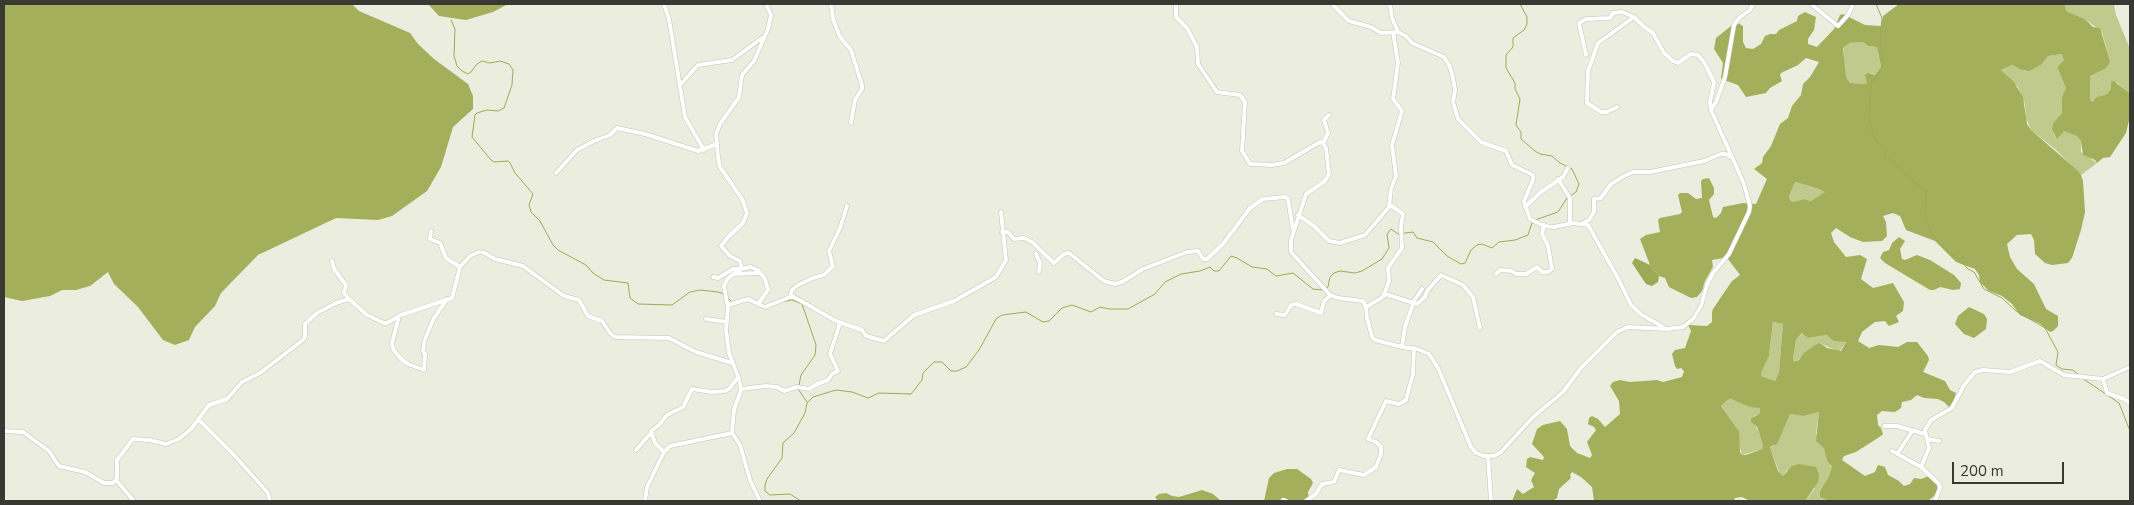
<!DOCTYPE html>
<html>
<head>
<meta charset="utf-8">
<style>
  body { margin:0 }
  #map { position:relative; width:2134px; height:505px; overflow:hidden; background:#ebeede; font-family:"Nunito Sans",sans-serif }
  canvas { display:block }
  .frame { position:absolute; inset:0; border:5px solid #383932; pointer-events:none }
  .scale { position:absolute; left:1952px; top:462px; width:112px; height:22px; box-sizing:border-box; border:2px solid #383932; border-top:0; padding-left:6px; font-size:15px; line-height:18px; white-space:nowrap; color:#383932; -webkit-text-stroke:4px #ebeede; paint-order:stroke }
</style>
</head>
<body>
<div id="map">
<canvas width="2134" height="505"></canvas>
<div class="frame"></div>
<div class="scale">200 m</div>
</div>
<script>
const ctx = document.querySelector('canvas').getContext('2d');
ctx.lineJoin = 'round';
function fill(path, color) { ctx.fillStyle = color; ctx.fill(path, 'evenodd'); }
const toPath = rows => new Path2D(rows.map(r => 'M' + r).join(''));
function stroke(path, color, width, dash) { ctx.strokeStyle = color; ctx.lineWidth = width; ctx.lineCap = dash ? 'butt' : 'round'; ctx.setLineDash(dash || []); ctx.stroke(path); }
fill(toPath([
  [2065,4,2114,4,2116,15,2130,49,2130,94,2127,93,2117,82,2107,94,2100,96,2092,102,2090,100,2090,76,2105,69,2109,64,2110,61,2102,32,2085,19,2066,11],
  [1863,42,1868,46,1877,47,1881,67,1875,75,1871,73,1867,84,1850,83,1846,77,1843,57,1844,47,1850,43],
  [2062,54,2065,57,2064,60,2057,67,2066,88,2062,97,2062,113,2053,123,2052,130,2055,137,2064,131,2077,135,2081,141,2081,152,2097,163,2081,175,2055,149,2031,130,2026,118,2025,104,2018,87,2001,70,2012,65,2025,71,2042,64,2048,56],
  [1797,182,1819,189,1826,192,1811,201,1804,199,1793,202,1790,200,1789,197,1794,184],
  [1773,322,1783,324,1779,372,1775,381,1761,376,1762,371,1769,356],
  [1803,333,1808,338,1828,335,1846,342,1839,352,1820,343,1794,363,1793,358,1796,340],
  [1730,399,1760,408,1760,413,1754,416,1754,424,1759,432,1763,446,1762,449,1742,455,1738,441,1739,435,1737,428,1721,406,1726,400],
  [1819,412,1816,434,1826,451,1826,458,1832,466,1829,476,1820,491,1820,497,1829,501,1805,501,1815,488,1787,470,1783,476,1780,474,1770,447,1774,446,1790,414,1804,416]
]), '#c0ca8c');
fill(toPath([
  [4,4,352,4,359,11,410,33,418,44,434,59,468,84,473,96,473,109,453,127,441,167,427,191,392,216,378,220,336,218,258,255,221,293,215,306,195,327,189,340,175,345,163,340,138,307,114,284,108,272,90,286,76,290,62,290,50,296,22,301,4,297],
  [428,4,508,4,493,12,466,20,439,16],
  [1899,4,2065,4,2066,11,2085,19,2093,27,2100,28,2110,61,2109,64,2105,69,2090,76,2090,100,2092,102,2097,97,2107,94,2111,89,2111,82,2114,81,2130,94,2130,116,2126,133,2110,157,2103,158,2097,163,2095,160,2083,155,2081,141,2077,136,2064,131,2057,139,2052,130,2053,123,2062,113,2062,97,2066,88,2057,67,2064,60,2062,54,2048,56,2042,64,2029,71,2022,70,2012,65,2001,70,2014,82,2023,97,2027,124,2031,130,2077,170,2081,175,2083,181,2085,212,2081,230,2072,258,2068,263,2052,265,2045,263,2035,254,2034,240,2031,234,2017,235,2007,244,2010,257,2017,269,2034,284,2046,309,2058,316,2058,326,2053,331,2050,332,2039,323,2020,315,2012,304,2002,296,1989,291,1980,282,1979,275,1975,269,1956,262,1935,241,1906,230,1900,216,1893,213,1883,216,1886,222,1887,236,1882,241,1863,242,1850,237,1836,228,1831,233,1834,242,1846,257,1860,255,1867,259,1861,279,1873,288,1893,283,1904,302,1903,311,1896,316,1899,322,1889,326,1885,321,1875,322,1862,332,1858,341,1869,348,1879,345,1898,347,1907,342,1917,342,1928,356,1929,360,1923,372,1945,381,1950,390,1956,393,1953,402,1949,407,1944,402,1938,399,1924,398,1917,395,1911,400,1902,402,1901,408,1895,412,1882,411,1877,415,1878,425,1881,428,1883,434,1881,436,1856,452,1844,456,1842,460,1865,476,1875,472,1878,465,1885,467,1888,475,1899,481,1904,486,1910,484,1914,478,1921,479,1929,476,1938,485,1937,491,1934,496,1928,501,1829,501,1820,497,1820,491,1829,476,1832,466,1827,461,1824,448,1816,441,1819,412,1804,416,1790,414,1777,444,1770,447,1778,471,1783,476,1792,466,1799,464,1816,467,1819,475,1818,482,1805,501,1750,501,1742,497,1735,498,1734,501,1594,501,1592,487,1581,477,1572,472,1570,475,1571,478,1559,489,1557,498,1554,500,1512,501,1517,489,1523,494,1534,487,1531,480,1535,473,1526,467,1527,459,1530,457,1543,460,1544,457,1532,444,1537,429,1543,425,1560,421,1567,429,1570,446,1577,453,1590,458,1592,455,1587,442,1596,430,1594,427,1588,424,1589,418,1592,416,1598,419,1605,427,1620,414,1619,401,1610,386,1613,382,1620,380,1630,382,1657,380,1663,382,1682,377,1684,371,1681,368,1677,369,1675,366,1672,354,1675,350,1685,348,1691,331,1688,325,1707,326,1712,322,1712,312,1713,309,1732,281,1740,275,1728,259,1723,258,1712,260,1713,267,1705,281,1702,291,1697,297,1691,298,1669,287,1665,278,1659,276,1650,265,1640,239,1646,235,1660,232,1658,220,1660,218,1680,214,1682,212,1678,195,1680,193,1688,193,1696,199,1702,198,1701,181,1703,179,1709,178,1714,188,1714,194,1709,200,1713,217,1716,218,1721,213,1723,207,1743,203,1756,204,1767,179,1754,169,1762,163,1763,157,1771,146,1780,124,1788,118,1792,106,1801,95,1803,84,1810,77,1819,62,1806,58,1798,65,1781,73,1780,75,1782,81,1770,88,1766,93,1746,97,1738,85,1721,79,1723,63,1714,49,1716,38,1736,22,1743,26,1743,42,1746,48,1753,49,1761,44,1765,36,1770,34,1776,34,1779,30,1797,21,1798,16,1805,12,1816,17,1814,30,1808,39,1808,44,1817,47,1834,29,1840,15,1843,14,1865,25,1881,26,1883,16],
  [1863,42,1868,46,1877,47,1881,67,1875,75,1868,73,1865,75,1867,84,1850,83,1846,77,1843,50,1844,47,1850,43],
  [1796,182,1819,189,1825,192,1811,201,1804,199,1793,202,1790,200,1789,197,1794,184],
  [1773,322,1783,324,1779,372,1775,381,1761,376,1762,371,1769,356],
  [1802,333,1808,338,1827,335,1834,341,1846,342,1841,351,1827,348,1820,343,1817,344,1804,353,1799,360,1794,362,1793,358,1796,340],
  [1731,399,1750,407,1760,408,1760,413,1751,419,1751,422,1757,427,1759,432,1763,446,1762,449,1746,455,1742,455,1740,452,1739,431,1721,406,1727,400],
  [1899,237,1905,241,1900,249,1902,259,1905,260,1917,255,1930,260,1954,275,1961,283,1960,289,1953,290,1940,287,1934,290,1930,290,1885,263,1880,258,1883,252,1889,250,1892,243],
  [1969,307,1984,314,1987,319,1986,329,1974,338,1964,334,1955,324,1958,316],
  [1287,469,1297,469,1311,479,1313,483,1308,492,1309,501,1264,501,1269,478,1274,473],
  [1202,490,1213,494,1221,501,1158,501,1155,497,1159,494,1166,493,1172,496,1179,497]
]), '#a3af5a');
fill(toPath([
  [1635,258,1650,265,1659,276,1658,282,1652,286,1646,284,1632,263]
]), '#9ea955');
stroke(toPath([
  [1520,4,1527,17,1527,24,1524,30,1513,38,1513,47,1506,55,1506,68,1515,83,1515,89,1520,99,1516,125,1521,132,1521,139,1535,151,1540,154,1552,156,1560,163,1572,169,1579,184,1576,192,1570,196],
  [1876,4,1882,18,1880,44,1883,65,1871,87,1869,117,1874,138,1884,149,1885,156,1900,168,1906,176,1926,191,1925,213,1931,233,1948,252,1958,258,1968,269,1974,272,1984,289,2002,298,2016,311,2045,328,2058,352,2056,365,2062,369,2073,370,2079,375],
  [451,20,455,29,454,56,457,66,462,71,468,74,471,72,477,64,482,61,490,63,500,61,509,64,513,70,512,85,504,108,498,111,487,110,477,113,475,115,472,137,491,160,494,162,508,161,510,163,515,173,533,194,529,205,531,212,540,221,553,245,558,250,586,265,593,273,604,280,628,283,630,298,638,304,672,305,690,292,700,290,718,292,724,294],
  [1535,220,1558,212,1567,198],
  [727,297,733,303],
  [781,302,792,300,802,304,816,345,815,355,801,375,799,385],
  [2082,378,2119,403,2130,431],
  [798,389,807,402],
  [801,501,790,494,770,495,765,491,765,485,767,479,782,458,783,443,794,433,805,413,807,403,813,397,836,390,852,392,868,398,879,393,911,394,922,380,923,373,934,362,942,362,951,371,957,371,966,367,979,350,996,319,1002,315,1026,312,1043,322,1049,321,1062,308,1072,305,1091,312,1100,307,1109,309,1128,309,1155,294,1165,282,1181,274,1200,271,1210,267,1214,271,1219,271,1231,256,1237,258,1252,267,1267,269,1276,276,1293,273,1313,289,1323,290,1328,287,1330,277,1334,273,1340,271,1355,273,1362,271,1382,259,1389,248,1387,234,1391,229,1398,234,1413,232,1417,238,1433,242,1447,256,1461,264,1465,263,1471,250,1477,245,1482,244,1492,248,1499,242,1515,240,1528,235,1532,223]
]), '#9ea955', 1);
const minor = toPath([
  [664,4,669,19,685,117,704,150],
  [831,4,833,19,840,37,851,50,862,85,862,89,855,100,851,123],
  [1176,4,1176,17,1187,28,1197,47,1198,64,1217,92,1240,95,1245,102,1242,151,1250,164,1272,165,1284,163,1320,142,1323,143,1326,148,1329,174,1325,181,1306,194,1291,240,1291,252,1330,295,1338,298,1363,301,1366,307,1367,318,1372,337,1375,340,1402,347,1417,349,1429,354,1438,368,1471,447,1476,453,1484,456,1494,456,1501,452,1533,417,1563,392,1581,368,1617,332,1628,327,1667,329,1683,327,1693,319,1701,306,1707,285,1713,273,1729,254,1749,212,1750,206,1744,184,1711,110,1710,102,1714,82,1704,62,1698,55,1691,54,1678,63,1673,61,1664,53,1653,33,1643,26,1634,17,1622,12,1613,13,1610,18,1586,19,1579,23,1586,55],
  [1332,4,1349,21,1371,27,1381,33,1398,32,1406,36,1412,43,1444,57,1450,67,1453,78,1455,90,1453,102,1458,119,1481,142,1506,151,1512,165,1533,175,1533,180,1524,201,1530,219,1544,226,1554,227,1573,223,1588,225,1619,280,1631,305,1642,315,1665,328],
  [1390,4,1392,18,1398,32],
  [1811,4,1838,26,1848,15,1853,4],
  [680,85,698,65,732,60,762,38],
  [1617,107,1607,112,1601,112,1587,103,1588,71,1598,43,1634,17],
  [1711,110,1716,102,1725,77,1734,25,1739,18,1750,10,1753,4],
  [1323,143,1328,133,1324,120,1329,115],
  [556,173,577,150,594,141,610,135,617,128,645,134,698,151,717,144],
  [1558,179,1570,198,1570,223],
  [1525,207,1541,192,1563,177,1568,168],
  [1298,215,1314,226,1329,241,1340,243,1365,235,1389,207,1391,189,1396,176,1392,145,1402,111,1393,99,1398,63,1393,32],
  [1583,223,1589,220,1594,212,1594,199,1601,198,1611,184,1624,176,1633,172,1650,172,1704,161,1721,154,1726,154,1730,157],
  [431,231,430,239,440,243,446,258,460,267],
  [1002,232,1008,232,1014,239,1024,238,1032,242,1054,263,1064,254,1069,253,1104,281,1115,284,1122,282,1143,269,1187,252,1198,251,1203,259,1207,259,1223,244,1250,208,1263,199,1285,197,1288,199,1293,230],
  [1036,254,1040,263,1039,272],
  [332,261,334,269,346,285,344,293,349,299],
  [741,269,751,267,759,271,765,279,768,290,758,304,765,307,790,297,794,297,836,321,862,330,866,336,884,341,914,315,954,301,996,277,1006,260,1001,212],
  [733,274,758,273],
  [1496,274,1500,270,1512,271,1516,274,1526,274,1537,267,1542,272,1548,272,1552,269,1548,246,1542,234,1544,225],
  [713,277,718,278,733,269,740,269],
  [1385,294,1417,304,1425,297,1427,291,1441,275,1463,285,1473,297,1480,328],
  [790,297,792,290,798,285,813,278,824,275,833,266,829,251,840,228,847,206],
  [728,305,748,299,758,304],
  [1366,307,1383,297,1389,281,1388,268,1402,248,1401,227,1403,214,1390,205],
  [1276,314,1285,315,1291,305,1296,304,1321,313,1324,301,1331,295],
  [399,316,392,343,393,349,401,359,408,364,424,370,425,354,423,351,425,339,434,318,447,299],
  [706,319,727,322],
  [1402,347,1405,327,1414,301,1422,289],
  [2103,379,2107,393,2124,399,2130,403],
  [741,389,766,386,777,387,784,391,797,387,809,389,817,384,828,380,832,374,838,371,830,354,840,323],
  [198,419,235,456,268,493,270,501],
  [1884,426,1897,426,1925,434],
  [4,431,23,432,49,451,59,466,85,472,104,483,113,483,117,478,117,460,133,439,149,440,166,444,179,439,191,429,209,405,227,399,242,382,260,373,303,340,305,337,305,324,317,313,336,303,349,299,367,315,384,323,387,323,401,315,452,298,460,267,470,256,479,252,485,253,495,259,523,266,564,296,579,300,588,316,602,321,610,333,615,337,669,338,696,352,732,363],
  [1927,439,1939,441],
  [636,450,650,434],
  [1892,451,1921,467],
  [664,452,655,443,651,431,659,425,667,415,683,407,692,389,712,392,725,391,729,389,738,377],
  [1897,454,1913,430],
  [1488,456,1491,501],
  [116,480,134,501],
  [1283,500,1286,501],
  [645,501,647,487,664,452,670,446,732,433],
  [760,501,750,480,740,445,732,433,734,410,741,390,739,379,729,353,726,330,728,308,724,286,728,278,741,269,741,266,740,261,730,256,721,246,728,237,743,223,747,213,742,199,720,167,718,157,716,134,720,124,739,97,742,75,754,61,768,29,771,15,766,4],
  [1306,501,1316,494,1322,484,1334,482,1339,470,1364,475,1376,467,1381,454,1381,447,1376,442,1368,439,1386,401,1399,404,1406,400,1413,374,1414,348],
  [1935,501,1940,488,1939,484,1921,467,1929,448,1925,430,1931,420,1952,408,1964,385,1975,372,1983,370,2010,372,2040,361,2064,375,2103,379,2130,367]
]);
stroke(minor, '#c2c5b5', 5);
stroke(minor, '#fff', 4);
</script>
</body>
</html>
